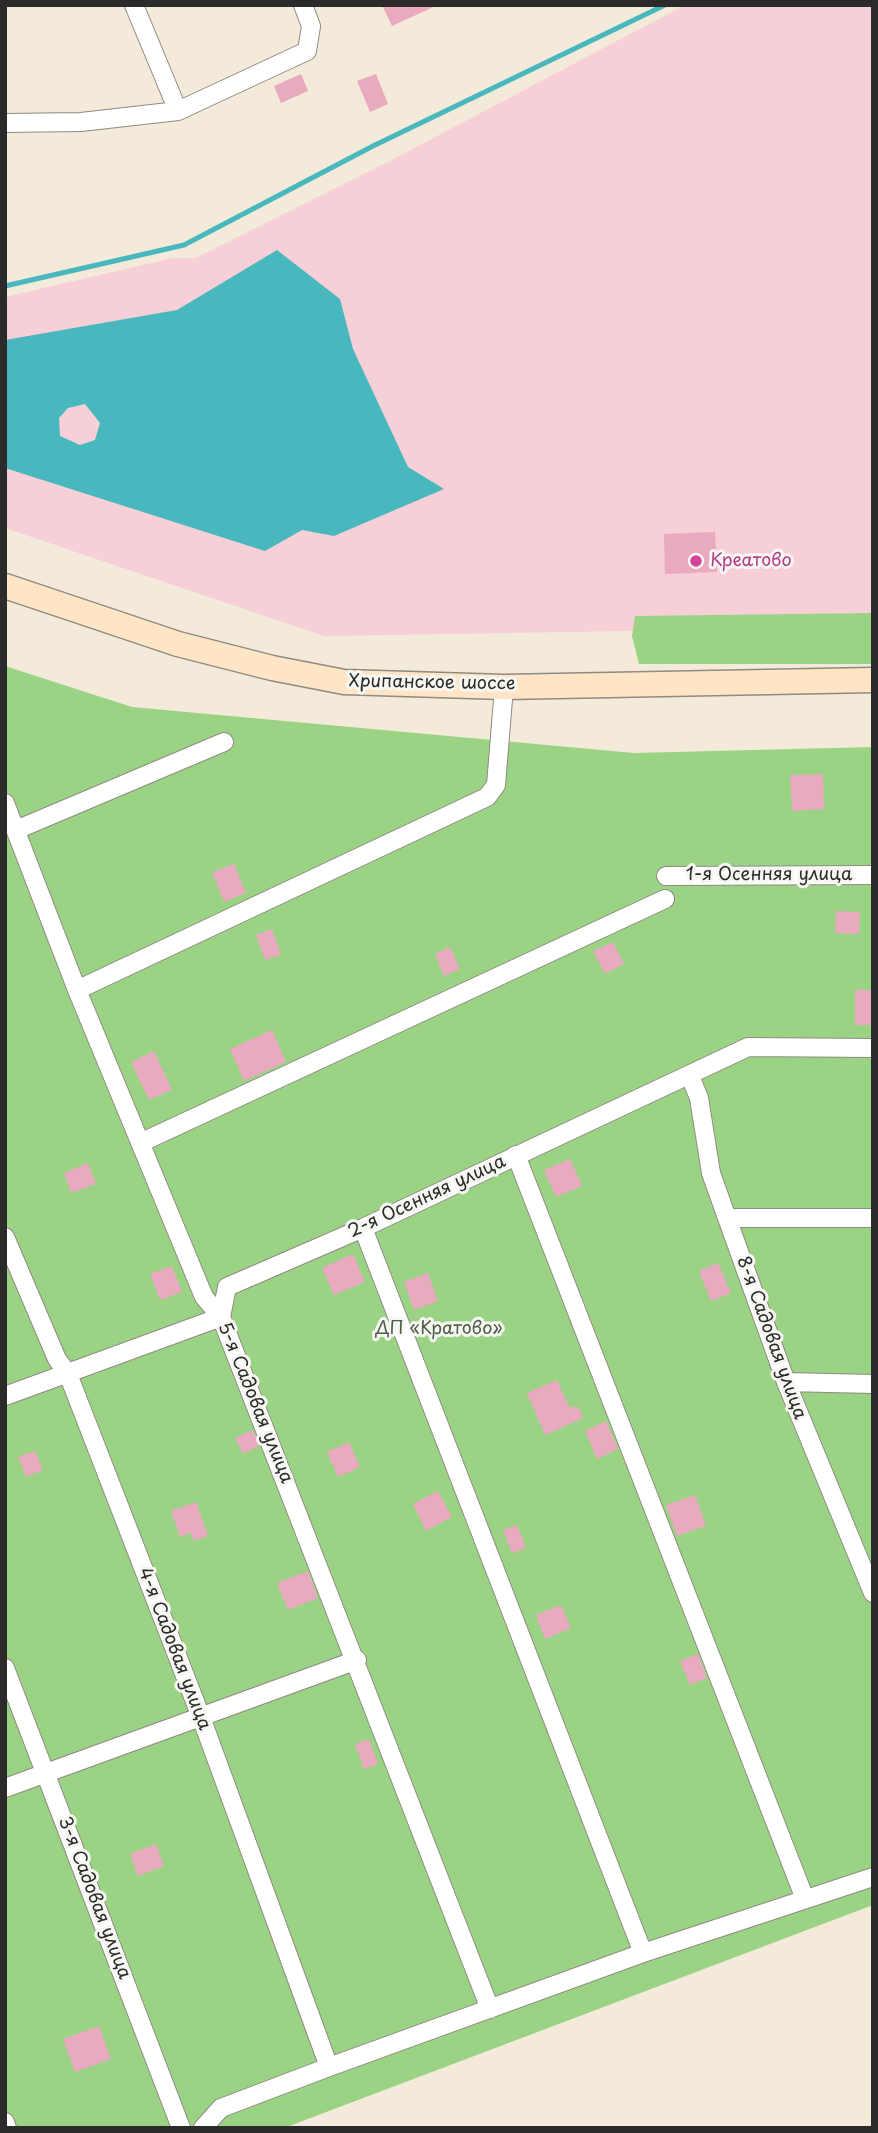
<!DOCTYPE html>
<html>
<head>
<meta charset="utf-8">
<style>
  body { margin:0 }
  #map { position:relative; width:878px; height:2133px; overflow:hidden; background:#f3ead9; font-family:"Playpen Sans",sans-serif }
  canvas { display:block }
  .frame { position:absolute; inset:0; border:7px solid #2b2b2b; pointer-events:none }
</style>
</head>
<body>
<div id="map">
<canvas width="878" height="2133"></canvas>
<div class="frame"></div>
</div>
<script>
const ctx = document.querySelector('canvas').getContext('2d');
ctx.lineJoin = 'round';
function fill(path, color) { ctx.fillStyle = color; ctx.fill(path, 'evenodd'); }
const toPath = rows => new Path2D(rows.map(r => 'M' + r).join(''));
function stroke(path, color, width, dash) { ctx.strokeStyle = color; ctx.lineWidth = width; ctx.lineCap = dash ? 'butt' : 'round'; ctx.setLineDash(dash || []); ctx.stroke(path); }
function drawText(font, color, halo, rows, align = 'center') {
  ctx.font = font + ' "Playpen Sans",sans-serif'; ctx.lineWidth = 6; ctx.setLineDash([]); ctx.textBaseline = 'middle'; ctx.strokeStyle = halo; ctx.fillStyle = color; for (const [text, x, y, turn = 0] of rows) {
    ctx.save(); ctx.translate(x, y); ctx.rotate((+turn || 0) * Math.PI / 180); ctx.textAlign = isNaN(turn) ? turn : align; if (halo) ctx.strokeText(text, 0, 0); ctx.fillText(text, 0, 0); ctx.restore();
  }
}
fill(toPath([
  [685,5,873,5,873,627,324,636,5,528,5,297,173,258,196,258,388,162]
]), '#f6cfd7');
fill(toPath([
  [873,613,873,664,639,664,632,636,635,616],
  [5,666,132,707,634,753,873,747,873,1905,284,2128,5,2128]
]), '#9bd385');
fill(toPath([
  [277,250,340,299,353,349,408,467,444,489,334,536,302,530,265,551,5,468,5,340,177,310],
  [85,404,100,423,95,440,80,445,60,436,59,418,68,408]
]), '#49b8be');
stroke(toPath([
  [5,286,184,245,373,146,665,5]
]), '#49b8be', 5);
fill(toPath([
  [382,5,438,5,392,26],
  [301,74,308,91,281,103,274,86],
  [376,74,388,104,370,112,357,81],
  [715,532,717,572,665,574,664,534],
  [823,774,824,809,792,811,790,775],
  [234,864,246,893,224,902,212,872],
  [836,911,860,912,859,934,835,933],
  [272,929,281,955,265,960,256,935],
  [613,942,624,964,605,974,593,951],
  [450,947,460,969,444,976,435,954],
  [855,990,873,990,873,1025,855,1025],
  [272,1030,286,1062,244,1081,230,1049],
  [154,1051,172,1090,149,1100,131,1062],
  [570,1159,582,1186,556,1197,544,1170],
  [88,1163,96,1184,71,1193,64,1173],
  [353,1254,365,1282,334,1295,322,1268],
  [718,1263,731,1293,711,1301,699,1271],
  [172,1266,182,1292,160,1300,150,1274],
  [428,1273,438,1301,414,1310,404,1282],
  [557,1380,569,1407,578,1407,583,1418,545,1435,527,1393],
  [606,1421,618,1449,597,1459,585,1431],
  [253,1430,259,1446,243,1454,235,1438],
  [349,1442,360,1467,338,1477,327,1452],
  [35,1451,43,1470,26,1477,18,1457],
  [438,1491,452,1517,426,1531,413,1504],
  [695,1495,706,1526,677,1536,666,1505],
  [196,1502,208,1536,194,1541,191,1533,180,1537,171,1511],
  [517,1525,526,1548,512,1553,503,1530],
  [308,1571,318,1598,288,1610,277,1583],
  [561,1605,571,1628,545,1639,536,1615],
  [698,1654,707,1678,690,1685,680,1661],
  [369,1739,378,1764,364,1769,355,1744],
  [156,1844,164,1866,138,1876,130,1854],
  [99,2026,111,2059,75,2072,63,2039]
]), '#e9a9be');
const minor = toPath([
  [134,5,178,111],
  [5,123,81,122,178,111,307,51,311,26,303,5],
  [5,803,77,990,204,1297,221,1317,490,2009],
  [16,830,224,742],
  [666,876,873,875],
  [77,990,487,797,496,785,504,687],
  [690,1076,699,1098,711,1173,727,1218,786,1382,873,1593],
  [140,1143,665,899],
  [516,1155,805,1899],
  [727,1218,873,1218],
  [363,1228,643,1953],
  [5,1237,57,1359,68,1374,201,1717,329,2067],
  [786,1382,873,1384],
  [5,1396,221,1317,227,1287,363,1228,748,1047,873,1048],
  [5,1668,181,2128],
  [5,1788,357,1660],
  [5,2122,7,2128],
  [203,2128,221,2108,329,2067,643,1953,873,1877]
]);
const secondary = toPath([
  [5,586,178,644,272,668,344,682,504,687,873,680]
]);
stroke(minor, '#8f8a82', 20);
stroke(secondary, '#8f8a82', 27);
stroke(minor, '#fff', 18);
stroke(secondary, '#fee5c5', 24);
for (const [x, y, r, color] of [
  [696,561,7,"#d1479c"]
]) { const dot = new Path2D(); dot.arc(x, y, r, 0, 2 * Math.PI); ctx.fillStyle = color; ctx.fill(dot); stroke(dot, '#f6f6f2', 2.5); }
drawText('18px', '#b23c85', '#f6f6f2', [
  ["Креатово",710,561]
], 'left');
drawText('18px', '#2b2b2b', '#f6f6f2', [
  ["Хрипанское шоссе",432,683,1],
  ["1-я Осенняя улица",769,875],
  ["2-я Осенняя улица",427,1197,-25],
  ["8-я Садовая улица",771,1338,70],
  ["5-я Садовая улица",255,1403,68],
  ["4-я Садовая улица",174,1649,69],
  ["3-я Садовая улица",94,1898,69]
]);
drawText('18px', '#4d5d46', '#f6f6f2', [
  ["ДП «Кратово»",439,1329]
]);
</script>
</body>
</html>
